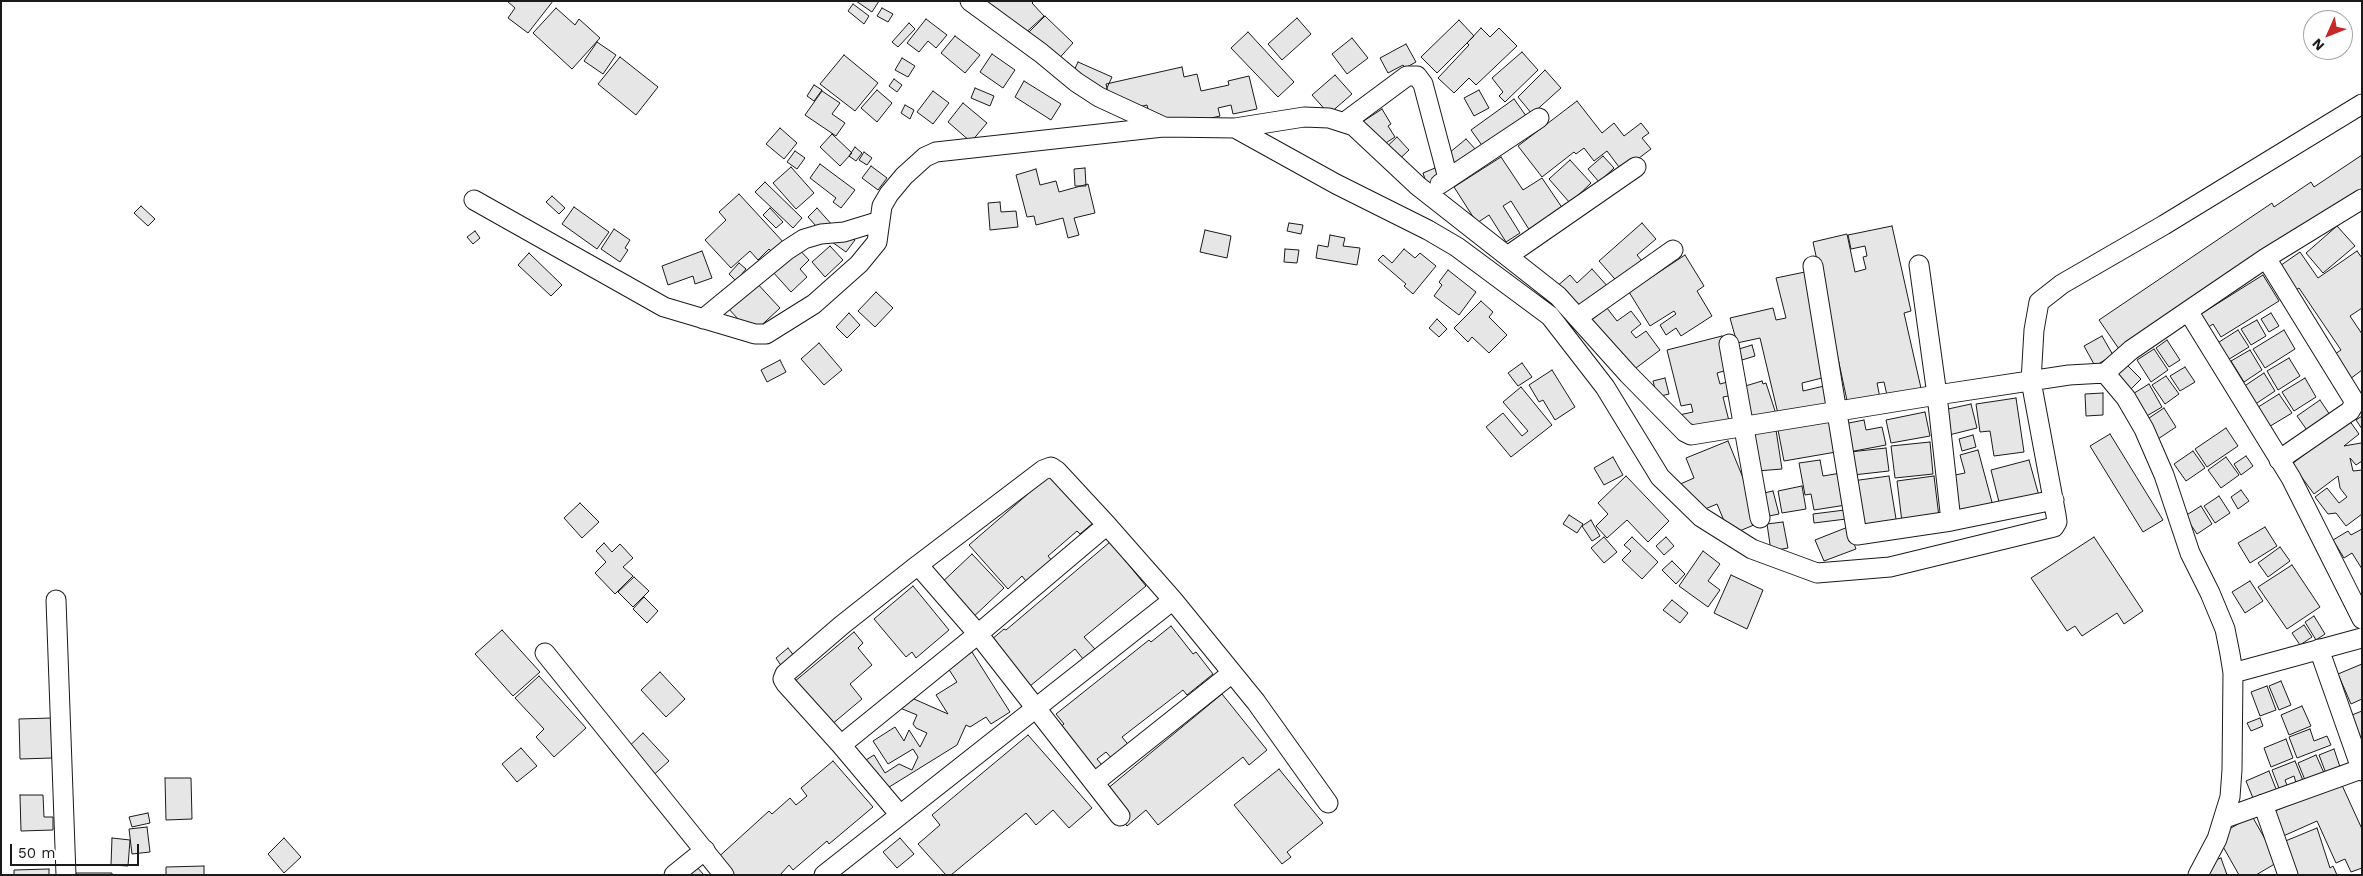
<!DOCTYPE html>
<html>
<head>
<meta charset="utf-8">
<style>
  body { margin:0 }
  #map { position:relative; width:2363px; height:876px; overflow:hidden; background:#fff; font-family:"Work Sans",sans-serif }
  canvas { display:block }
  .frame { position:absolute; inset:0; border:2px solid #1a1a1a; pointer-events:none }
  .north { position:absolute; left:2303px; top:10px; width:50px; height:50px; box-sizing:border-box; background:#fff; border:1px solid #a3a3a3; border-radius:50%; rotate:226deg; font-size:14px; font-weight:700; line-height:20px; text-align:center; color:#1a1a1a }
  .north::after { content:''; display:block; margin:auto; width:18px; height:22px; background:#c62828; clip-path:polygon(50% 0,100% 100%,50% 72%,0 100%) }
  .scale { position:absolute; left:10px; top:844px; width:129px; height:22px; box-sizing:border-box; border:2px solid #1a1a1a; border-top:0; padding-left:6px; font-size:15px; line-height:18px; white-space:nowrap; color:#1a1a1a; -webkit-text-stroke:4px #fff; paint-order:stroke }
</style>
</head>
<body>
<div id="map">
<canvas width="2363" height="876"></canvas>
<div class="frame"></div>
<div class="north">N</div>
<div class="scale">50 m</div>
</div>
<script>
const ctx = document.querySelector('canvas').getContext('2d');
ctx.lineJoin = 'round';
function fill(path, color) { ctx.fillStyle = color; ctx.fill(path, 'evenodd'); }
const toPath = rows => new Path2D(rows.map(r => 'M' + r).join(''));
function stroke(path, color, width, dash) { ctx.strokeStyle = color; ctx.lineWidth = width; ctx.lineCap = dash ? 'butt' : 'round'; ctx.setLineDash(dash || []); ctx.stroke(path); }
const building = toPath([
  [507,1,553,1,528,33,508,18,515,8,507,1],
  [856,1,879,1,872,12,856,1],
  [987,1,1034,1,1032,3,1044,16,1020,38,987,1],
  [853,4,869,16,864,24,848,11,853,4],
  [556,8,575,25,579,19,600,38,572,69,533,33,556,8],
  [882,8,893,14,888,22,877,16,882,8],
  [1045,16,1073,43,1054,64,1025,36,1045,16],
  [1297,18,1311,34,1282,60,1268,44,1297,18],
  [926,19,947,35,936,48,928,41,919,52,907,43,926,19],
  [1459,20,1474,36,1437,73,1421,57,1459,20],
  [909,23,915,29,898,47,892,42,909,23],
  [1481,28,1490,37,1499,28,1517,46,1476,85,1469,78,1454,93,1438,78,1469,45,1467,43,1481,28],
  [1248,32,1294,82,1278,97,1231,48,1248,32],
  [955,36,980,55,965,73,941,53,955,36],
  [1352,38,1368,58,1347,74,1332,54,1352,38],
  [597,42,616,55,603,74,584,61,597,42],
  [1406,44,1416,62,1405,68,1403,65,1388,73,1380,58,1406,44],
  [1522,52,1538,70,1505,102,1499,96,1503,92,1492,78,1522,52],
  [992,54,1015,70,1003,88,980,72,992,54],
  [844,55,878,83,855,111,820,84,844,55],
  [620,57,658,87,636,115,598,84,620,57],
  [902,58,915,66,908,77,895,70,902,58],
  [1078,62,1112,77,1100,103,1067,86,1078,62],
  [1182,67,1184,77,1197,74,1201,91,1229,85,1228,81,1249,76,1257,109,1233,114,1231,105,1218,108,1220,116,1153,131,1147,105,1113,113,1106,84,1182,67],
  [1545,70,1561,88,1532,114,1518,97,1545,70],
  [1335,75,1352,94,1329,114,1312,95,1335,75],
  [894,79,902,85,897,92,889,86,894,79],
  [1024,81,1061,104,1051,120,1015,97,1024,81],
  [814,85,822,90,814,101,807,96,814,85],
  [975,88,994,96,990,106,971,98,975,88],
  [877,90,892,103,877,122,861,108,877,90],
  [1479,90,1489,108,1474,116,1464,98,1479,90],
  [822,91,840,103,832,114,845,123,836,136,805,115,822,91],
  [933,91,949,103,933,124,917,112,933,91],
  [1514,99,1529,120,1486,151,1471,130,1514,99],
  [1577,101,1602,133,1614,123,1624,136,1641,123,1649,133,1642,138,1651,149,1622,171,1607,151,1594,161,1584,148,1576,154,1574,152,1542,177,1518,146,1577,101],
  [963,103,987,123,971,142,948,122,963,103],
  [905,105,914,110,910,119,901,113,905,105],
  [1382,109,1391,124,1388,126,1395,137,1375,150,1356,126,1382,109],
  [780,128,797,143,784,159,766,144,780,128],
  [832,134,852,153,840,166,820,147,832,134],
  [1397,137,1409,150,1392,166,1380,153,1397,137],
  [1466,139,1478,152,1456,172,1443,158,1466,139],
  [855,147,862,153,856,161,849,156,855,147],
  [795,151,805,158,797,169,787,162,795,151],
  [864,152,872,158,867,165,859,160,864,152],
  [2362,155,2362,191,2119,349,2099,320,2272,203,2274,207,2311,182,2314,187,2362,155],
  [1603,156,1614,168,1599,182,1588,169,1603,156],
  [1501,157,1523,190,1542,178,1563,209,1530,231,1511,201,1503,206,1520,233,1506,242,1489,215,1477,223,1454,187,1501,157],
  [1570,160,1591,183,1570,203,1549,179,1570,160],
  [820,164,855,190,841,208,833,202,836,198,810,178,820,164],
  [871,166,887,178,878,190,862,178,871,166],
  [791,167,814,193,796,209,773,183,791,167],
  [1085,168,1086,186,1075,186,1074,169,1085,168],
  [1435,168,1439,180,1427,185,1423,173,1435,168],
  [1036,169,1040,185,1056,181,1059,192,1088,184,1095,213,1074,218,1079,235,1068,238,1063,218,1036,225,1034,216,1027,217,1016,175,1036,169],
  [765,182,802,218,793,228,755,192,765,182],
  [739,194,785,244,774,254,769,249,758,260,750,251,731,268,705,240,726,220,719,212,739,194],
  [552,196,565,208,559,214,546,202,552,196],
  [1000,202,1001,212,1016,211,1018,227,990,230,988,203,1000,202],
  [141,206,155,219,148,226,134,213,141,206],
  [574,207,609,232,597,249,562,224,574,207],
  [770,208,783,222,776,228,763,215,770,208],
  [817,208,833,226,824,235,808,217,817,208],
  [1289,223,1303,225,1301,234,1287,231,1289,223],
  [1642,223,1656,239,1637,255,1642,261,1621,286,1599,261,1642,223],
  [1892,226,1911,311,1904,313,1923,397,1889,404,1884,382,1877,383,1880,398,1848,405,1813,242,1847,234,1855,272,1866,269,1863,257,1867,256,1865,246,1851,249,1848,235,1892,226],
  [2337,226,2355,246,2323,273,2306,253,2337,226],
  [614,229,630,240,625,248,628,250,620,262,601,249,614,229],
  [841,230,855,240,846,252,832,242,841,230],
  [1205,230,1231,236,1227,258,1200,252,1205,230],
  [475,231,480,238,473,244,467,237,475,231],
  [1330,235,1345,238,1343,246,1360,248,1357,265,1316,258,1318,245,1328,247,1330,235],
  [830,246,843,260,825,277,812,262,830,246],
  [797,247,809,260,800,269,807,277,791,292,772,271,797,247],
  [1285,249,1299,250,1297,263,1284,262,1285,249],
  [1404,249,1415,258,1420,253,1436,266,1413,294,1404,286,1406,284,1378,260,1383,255,1392,263,1404,249],
  [702,251,712,278,695,284,693,276,668,285,662,266,702,251],
  [2357,251,2362,258,2362,308,2350,316,2362,334,2362,370,2346,382,2329,358,2341,350,2299,288,2290,294,2274,270,2300,252,2318,278,2357,251],
  [529,253,562,285,551,296,518,265,529,253],
  [1685,255,1704,286,1697,291,1712,316,1681,336,1676,328,1666,335,1660,325,1676,314,1674,311,1650,326,1629,292,1685,255],
  [739,263,746,269,736,281,729,274,739,263],
  [1592,269,1609,288,1580,314,1556,287,1570,275,1577,283,1592,269],
  [1448,270,1476,292,1459,315,1434,296,1442,285,1439,282,1448,270],
  [1805,272,1826,377,1802,383,1803,391,1824,386,1829,407,1779,418,1760,338,1737,343,1730,318,1773,308,1776,320,1786,318,1776,278,1805,272],
  [2263,275,2279,301,2221,337,2213,324,2204,330,2196,317,2263,275],
  [754,280,780,308,752,334,726,306,754,280],
  [876,292,893,308,875,327,858,311,876,292],
  [1481,301,1493,312,1489,317,1507,335,1489,353,1472,337,1468,342,1454,328,1481,301],
  [1607,308,1617,321,1631,311,1641,324,1631,332,1636,338,1646,331,1660,350,1624,377,1585,325,1607,308],
  [849,313,860,325,847,338,836,327,849,313],
  [2271,313,2279,326,2269,332,2261,319,2271,313],
  [1437,319,1447,329,1439,337,1429,328,1437,319],
  [2257,320,2266,336,2251,345,2241,329,2257,320],
  [2238,330,2249,347,2226,361,2216,344,2238,330],
  [2284,330,2295,349,2265,368,2253,349,2284,330],
  [1722,336,1731,369,1717,373,1720,384,1731,381,1734,395,1723,397,1729,421,1683,433,1679,415,1693,412,1691,404,1681,406,1667,350,1722,336],
  [2102,336,2113,355,2095,366,2084,346,2102,336],
  [2167,340,2180,360,2169,367,2156,348,2167,340],
  [819,343,842,370,824,385,801,359,819,343],
  [1752,345,1755,356,1742,360,1739,349,1752,345],
  [2154,349,2168,370,2151,382,2137,360,2154,349],
  [2250,350,2262,370,2244,382,2231,361,2250,350],
  [2289,358,2300,376,2278,390,2267,371,2289,358],
  [780,360,786,372,767,382,761,370,780,360],
  [1522,363,1532,377,1518,386,1508,373,1522,363],
  [2127,365,2141,379,2130,390,2116,376,2127,365],
  [2185,367,2195,382,2180,391,2170,376,2185,367],
  [1552,370,1575,407,1555,420,1543,400,1539,402,1529,385,1552,370],
  [2264,373,2275,391,2254,405,2243,387,2264,373],
  [2166,376,2179,394,2165,404,2152,385,2166,376],
  [1665,378,1669,394,1657,397,1653,381,1665,378],
  [2305,378,2316,397,2294,411,2282,392,2305,378],
  [1762,381,1763,384,1766,383,1776,414,1752,421,1742,387,1762,381],
  [2149,384,2162,407,2145,417,2131,395,2149,384],
  [1521,387,1552,425,1511,457,1486,427,1503,413,1522,436,1528,431,1503,402,1521,387],
  [2103,393,2103,415,2086,416,2085,394,2103,393],
  [2279,394,2292,413,2267,428,2255,409,2279,394],
  [2016,398,2024,452,1994,456,1990,431,1980,432,1976,404,2016,398],
  [2320,400,2332,418,2309,433,2297,416,2320,400],
  [1971,404,1977,428,1945,436,1939,411,1971,404],
  [2164,408,2176,427,2158,439,2146,420,2164,408],
  [1925,412,1930,436,1891,443,1886,420,1925,412],
  [2362,416,2362,429,2356,420,2362,416],
  [1864,420,1866,430,1882,427,1886,445,1849,452,1844,424,1864,420],
  [2349,420,2359,434,2344,446,2361,443,2362,444,2362,461,2356,465,2350,458,2353,471,2362,470,2362,514,2346,526,2336,513,2328,514,2315,497,2327,488,2339,503,2347,497,2340,488,2338,476,2314,494,2292,464,2349,420],
  [1830,421,1836,452,1784,461,1778,430,1830,421],
  [2226,428,2238,446,2207,467,2195,449,2226,428],
  [1776,430,1782,469,1757,471,1752,434,1776,430],
  [2110,434,2163,520,2143,532,2090,446,2110,434],
  [1973,435,1976,447,1962,451,1959,439,1973,435],
  [1728,441,1761,522,1730,535,1717,504,1691,515,1678,485,1694,478,1686,458,1728,441],
  [1930,442,1933,474,1895,478,1891,446,1930,442],
  [1886,448,1889,471,1853,475,1850,452,1886,448],
  [1978,450,1993,506,1960,515,1950,476,1965,473,1960,455,1978,450],
  [2193,451,2205,468,2186,481,2174,464,2193,451],
  [2246,456,2253,466,2241,475,2234,464,2246,456],
  [1613,457,1623,475,1604,485,1594,468,1613,457],
  [2226,457,2239,475,2221,488,2208,470,2226,457],
  [1820,460,1823,476,1841,473,1846,505,1814,510,1811,494,1805,495,1799,463,1820,460],
  [2029,460,2039,496,2000,506,1991,470,2029,460],
  [1051,474,1093,523,1080,534,1077,531,1048,556,1054,563,1029,585,1022,576,1008,589,969,545,1051,474],
  [1626,476,1669,521,1648,542,1627,520,1607,538,1596,526,1608,514,1598,503,1626,476],
  [1889,476,1897,525,1860,531,1852,481,1889,476],
  [1934,476,1939,517,1902,522,1897,481,1934,476],
  [1802,486,1806,509,1782,513,1778,491,1802,486],
  [2241,490,2249,501,2238,509,2231,497,2241,490],
  [1773,491,1779,514,1769,516,1764,493,1773,491],
  [2219,496,2230,513,2215,523,2204,506,2219,496],
  [580,503,599,522,582,538,564,518,580,503],
  [2201,506,2212,524,2197,534,2185,516,2201,506],
  [1845,510,1846,519,1814,523,1813,514,1845,510],
  [1569,515,1583,524,1577,533,1563,524,1569,515],
  [1591,520,1600,536,1592,541,1582,526,1591,520],
  [1783,522,1788,548,1771,551,1767,524,1783,522],
  [1848,527,1856,549,1824,561,1815,540,1848,527],
  [2265,527,2277,546,2250,563,2238,543,2265,527],
  [2362,529,2362,569,2352,553,2344,558,2333,540,2348,531,2351,535,2362,529],
  [1604,537,1617,552,1604,563,1591,548,1604,537],
  [1632,537,1658,562,1642,579,1622,560,1631,551,1624,545,1632,537],
  [1666,537,1674,546,1664,555,1656,546,1666,537],
  [2094,537,2143,611,2124,624,2117,613,2082,636,2075,626,2067,631,2031,578,2094,537],
  [1110,542,1146,586,1084,637,1095,649,1083,659,1075,649,1024,691,985,645,1004,629,1006,630,1110,542],
  [604,543,612,552,620,544,633,558,623,567,633,576,615,594,595,573,606,562,596,551,604,543],
  [2280,547,2290,561,2268,577,2258,563,2280,547],
  [1703,551,1720,564,1708,581,1720,590,1708,607,1679,586,1703,551],
  [972,554,1004,588,969,621,937,587,972,554],
  [1672,561,1685,574,1676,584,1662,570,1672,561],
  [2292,565,2320,607,2287,629,2258,587,2292,565],
  [1731,575,1763,590,1747,629,1714,613,1731,575],
  [634,577,649,591,633,607,618,592,634,577],
  [2250,581,2263,601,2245,613,2232,592,2250,581],
  [913,586,949,630,916,658,912,652,906,657,874,619,913,586],
  [644,597,658,611,647,623,633,609,644,597],
  [1672,600,1688,613,1680,623,1663,610,1672,600],
  [2314,616,2325,634,2316,640,2305,622,2314,616],
  [2304,625,2312,637,2300,645,2292,633,2304,625],
  [1171,626,1193,654,1196,652,1213,674,1187,695,1183,690,1122,737,1131,748,1114,761,1106,752,1097,759,1107,771,1092,783,1052,734,1064,724,1056,714,1149,640,1151,642,1171,626],
  [502,630,540,672,513,696,475,654,502,630],
  [854,632,863,643,858,648,872,665,850,684,862,699,831,725,794,682,854,632],
  [788,648,795,657,782,667,776,658,788,648],
  [972,652,1010,712,991,724,986,717,970,727,966,725,957,745,886,789,861,763,874,755,885,773,899,764,912,770,918,757,913,749,888,764,873,741,895,727,904,741,909,730,920,747,927,733,916,728,913,724,917,715,900,708,914,699,948,714,936,695,957,682,948,668,972,652],
  [2362,664,2362,699,2351,704,2338,674,2362,664],
  [660,672,685,699,666,717,641,690,660,672],
  [539,676,586,728,554,757,536,737,544,729,515,698,539,676],
  [2281,681,2291,705,2279,710,2269,686,2281,681],
  [2267,686,2276,710,2260,716,2251,692,2267,686],
  [1222,694,1267,750,1249,765,1243,757,1158,825,1146,810,1127,826,1101,794,1222,694],
  [2302,706,2311,726,2289,735,2281,715,2302,706],
  [2362,711,2362,778,2337,721,2362,711],
  [51,718,52,758,20,759,19,719,51,718],
  [2260,718,2263,726,2251,731,2247,723,2260,718],
  [2310,729,2314,741,2327,736,2331,745,2297,758,2289,737,2310,729],
  [643,733,669,761,648,780,623,752,643,733],
  [1028,735,1092,808,1069,828,1053,810,1036,825,1026,813,951,875,946,875,918,844,940,825,932,815,1028,735],
  [2286,739,2293,758,2271,767,2264,748,2286,739],
  [521,748,537,766,517,782,502,764,521,748],
  [2334,749,2341,770,2327,776,2319,755,2334,749],
  [2316,755,2324,773,2305,780,2298,763,2316,755],
  [833,761,873,807,829,844,827,841,793,870,789,865,780,875,725,875,714,861,769,811,772,814,790,798,796,805,807,796,801,788,833,761],
  [2295,761,2304,783,2297,786,2294,776,2285,780,2288,788,2280,791,2272,770,2295,761],
  [1279,769,1323,823,1287,852,1291,857,1282,864,1234,805,1279,769],
  [2269,771,2278,794,2255,803,2246,781,2269,771],
  [165,778,191,778,192,819,166,820,165,778],
  [2341,783,2362,829,2362,868,2351,872,2345,859,2336,863,2317,821,2281,837,2270,813,2341,783],
  [20,795,43,795,44,817,53,817,53,830,21,831,20,795],
  [148,813,150,823,132,827,129,817,148,813],
  [2252,816,2278,862,2256,875,2239,875,2217,836,2252,816],
  [147,827,150,852,132,854,129,829,147,827],
  [2317,828,2330,868,2333,866,2337,875,2297,875,2283,842,2317,828],
  [112,838,130,840,128,866,111,865,112,838],
  [284,838,301,857,284,873,268,854,284,838],
  [900,838,914,854,897,868,883,852,900,838],
  [2221,858,2227,875,2208,875,2204,864,2221,858],
  [204,866,204,875,166,875,166,867,204,866],
  [696,866,704,875,687,875,696,866],
  [49,869,49,875,14,875,14,870,49,869],
  [76,873,112,873,112,875,77,875,76,873]
]);
fill(building, '#e6e6e6');
stroke(building, '#1a1a1a', 1);
const minor = toPath([
  [970,1,1041,53,1076,82,1099,97,1164,127,1235,128,1304,117,1329,118,1354,126,1418,186,1558,296,1628,374,1685,432,1691,435,1937,395,2069,375,2105,373,2126,398,2144,429,2164,475,2190,553,2210,593,2225,629,2230,654,2233,673,2232,770,2230,797,2217,839,2198,875],
  [1345,122,1407,76,1417,76,1423,84,1448,178],
  [1235,128,1336,184,1428,230,1457,247,1550,316,1605,387,1660,477,1701,517,1752,549,1817,573,1890,567,2054,527,2057,522,2056,515,2031,381,2034,330,2039,302,2062,284,2164,225,2362,104],
  [1440,184,1539,118],
  [474,200,664,307,755,334,766,334,814,304,859,264,877,242,882,206,889,194,904,176,925,157,936,152,1163,127],
  [1509,255,1636,167],
  [2266,258,2353,399,2354,404,2350,411,2279,460],
  [1919,265,1937,395,1951,521],
  [1813,266,1857,535,1951,521,2054,500],
  [2188,311,2291,478,2362,619],
  [1578,317,1673,250],
  [703,319,787,250,804,239,821,234,844,232,880,221],
  [1729,344,1760,518],
  [2105,373,2131,350,2188,311,2266,258,2362,199],
  [918,565,1043,470,1051,467,1057,471,1107,525,1173,600,1256,702,1328,803],
  [56,600,66,875],
  [2319,649,2362,771],
  [545,653,724,875],
  [2233,673,2362,638],
  [841,745,786,684,783,679,785,674,842,625,918,565,978,634,1107,525],
  [1095,782,1232,673],
  [2263,804,2288,875],
  [900,815,841,745,978,634,1120,816],
  [2225,818,2361,769],
  [674,875,705,850],
  [824,875,1173,600]
]);
stroke(minor, '#1a1a1a', 21);
stroke(minor, '#fff', 19);
</script>
</body>
</html>
